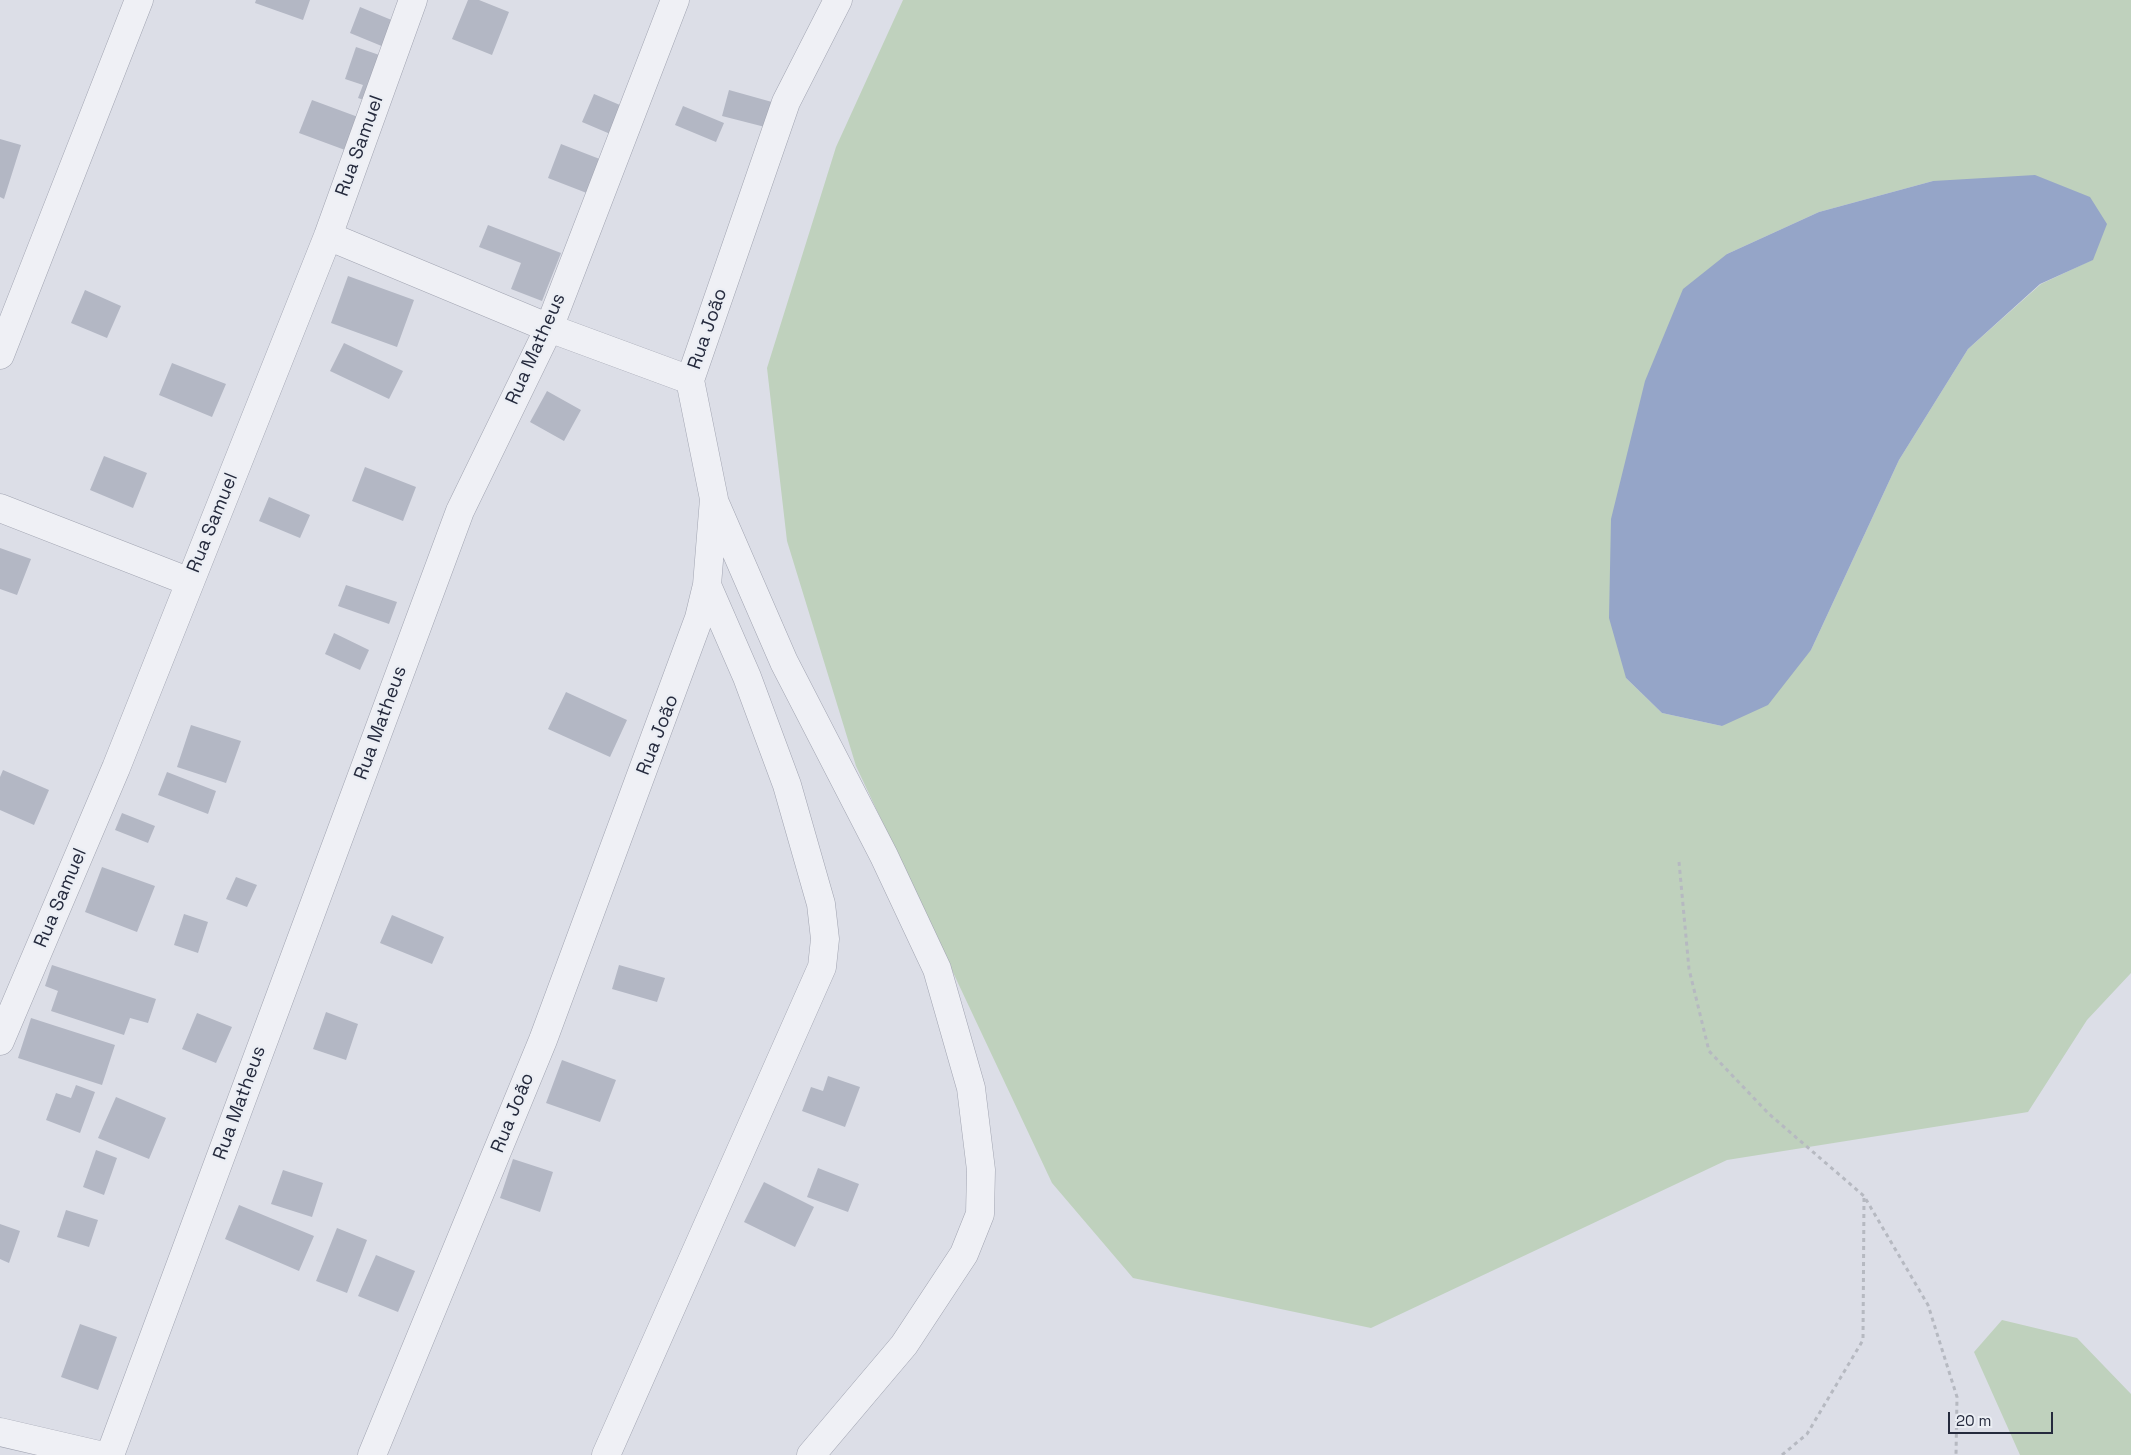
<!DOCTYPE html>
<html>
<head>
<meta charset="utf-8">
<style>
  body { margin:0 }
  #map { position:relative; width:2131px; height:1455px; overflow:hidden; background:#dcdee7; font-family:"Space Grotesk",sans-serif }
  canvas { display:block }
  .scale { position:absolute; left:1948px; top:1412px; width:105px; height:22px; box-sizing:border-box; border:2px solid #252a3d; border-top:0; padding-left:6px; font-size:15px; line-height:18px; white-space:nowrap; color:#252a3d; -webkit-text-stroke:4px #ebeef4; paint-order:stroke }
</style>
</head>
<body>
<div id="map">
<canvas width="2131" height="1455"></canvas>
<div class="scale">20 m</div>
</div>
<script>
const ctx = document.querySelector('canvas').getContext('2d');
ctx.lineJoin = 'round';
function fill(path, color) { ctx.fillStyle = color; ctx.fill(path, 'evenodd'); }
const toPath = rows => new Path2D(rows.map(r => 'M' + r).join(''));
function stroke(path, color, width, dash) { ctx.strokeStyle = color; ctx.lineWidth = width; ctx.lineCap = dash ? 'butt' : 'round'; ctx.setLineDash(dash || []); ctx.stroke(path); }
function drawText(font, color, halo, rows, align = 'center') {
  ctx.font = font + ' "Space Grotesk",sans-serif'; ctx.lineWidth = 4.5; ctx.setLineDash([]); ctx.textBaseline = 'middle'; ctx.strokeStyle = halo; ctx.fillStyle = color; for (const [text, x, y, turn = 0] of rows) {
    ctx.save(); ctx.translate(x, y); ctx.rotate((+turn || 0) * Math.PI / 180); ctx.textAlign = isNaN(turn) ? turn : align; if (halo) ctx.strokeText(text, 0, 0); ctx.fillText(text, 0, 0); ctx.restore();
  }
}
fill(toPath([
  [903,0,2131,0,2131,973,2087,1020,2028,1112,1727,1160,1371,1328,1133,1278,1052,1183,856,766,787,541,767,368,836,147],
  [1933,181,2092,260,2041,284,1968,349,1899,460,1811,650,1722,726,1662,713,1626,678,1727,254,1819,212],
  [2002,1320,2077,1338,2131,1394,2131,1455,2020,1455,1974,1352]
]), '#bfd1bd');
fill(toPath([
  [2035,175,2090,197,2107,224,2093,260,2040,284,1968,349,1899,460,1811,650,1768,705,1722,726,1662,713,1626,678,1609,618,1611,519,1645,381,1683,289,1727,254,1819,212,1933,181]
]), '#95a5c8');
fill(toPath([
  [256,0,310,0,303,20,255,3],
  [468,0,479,0,509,12,492,55,452,39],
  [360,7,394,21,384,47,350,33],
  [356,47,388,58,373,103,358,98,363,85,345,79],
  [729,90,772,102,765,127,722,116],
  [594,94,627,108,615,136,582,122],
  [312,100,358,117,345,150,299,133],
  [683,106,724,123,716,142,675,125],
  [0,139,21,145,4,199,0,197],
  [561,144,610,163,597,197,548,178],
  [488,225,561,253,542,301,511,289,521,263,479,247],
  [348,276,414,300,397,347,331,323],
  [85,290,121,306,107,338,71,323],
  [344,343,403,371,389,399,330,371],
  [172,363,226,384,212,417,159,395],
  [547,391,581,410,564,441,530,422],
  [104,456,147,473,133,508,90,490],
  [365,467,416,487,403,521,352,501],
  [269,497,310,515,300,538,259,521],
  [0,548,31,559,17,595,0,589],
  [346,585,397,602,389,624,338,606],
  [334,633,369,650,360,670,325,654],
  [566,692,627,720,610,757,548,729],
  [191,725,241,741,226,783,177,767],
  [3,770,49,790,34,825,0,810,0,777],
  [167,772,216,791,208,814,158,795],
  [122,813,155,826,148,843,115,830],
  [102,867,155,886,137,932,85,912],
  [236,877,257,885,247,907,226,899],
  [184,914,208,922,198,953,174,945],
  [392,915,444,937,432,964,380,943],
  [52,965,156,999,148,1023,130,1018,124,1035,51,1011,58,991,45,986],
  [619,965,665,978,657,1002,612,989],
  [326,1012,358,1024,346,1060,313,1049],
  [197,1013,232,1027,216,1063,182,1049],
  [31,1018,115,1045,102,1085,18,1058],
  [562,1060,616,1080,600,1122,546,1103],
  [828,1076,860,1087,845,1127,802,1111,811,1087,823,1091],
  [76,1085,95,1092,80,1133,46,1120,56,1093,71,1098],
  [116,1097,166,1118,149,1159,98,1138],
  [96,1150,117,1158,104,1195,83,1187],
  [513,1159,553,1172,540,1212,500,1198],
  [818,1168,859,1184,848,1212,807,1197],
  [283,1170,323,1183,312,1217,271,1204],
  [764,1182,814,1207,795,1247,744,1222],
  [239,1205,314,1236,299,1271,225,1239],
  [66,1210,98,1220,89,1247,57,1237],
  [0,1224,20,1231,9,1263,0,1259],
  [337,1228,367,1240,347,1293,316,1281],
  [376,1255,415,1271,398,1312,358,1296],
  [80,1324,117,1337,98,1390,61,1377]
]), '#b3b7c4');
const minor = toPath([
  [328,236,549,328,690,380],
  [0,355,139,0],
  [715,503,784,662,884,856,937,969,971,1088,981,1170,980,1214,964,1254,904,1345,811,1455],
  [0,508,190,582],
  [0,1041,116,768,328,236,413,0],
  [0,1432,99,1455],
  [110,1455,460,511,549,328,675,0],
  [372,1455,543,1040,699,618,707,585,714,499,690,380,786,102,838,0],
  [606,1455,822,967,825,939,821,904,787,785,747,677,707,585]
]);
stroke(minor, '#a1a4b1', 29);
stroke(toPath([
  [1679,862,1689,969,1709,1051,1769,1114,1864,1196,1928,1305,1957,1397,1956,1455],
  [1782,1455,1807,1434,1863,1340,1864,1197]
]), '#b6b9c1', 3, [4, 4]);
stroke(minor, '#eff0f5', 28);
drawText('19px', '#252a3d', '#ebeef4', [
  ["Rua Samuel",360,146,-70],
  ["Rua João",708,329,-71],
  ["Rua Matheus",536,349,-66],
  ["Rua Samuel",213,523,-68],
  ["Rua Matheus",381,723,-70],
  ["Rua João",658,735,-69],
  ["Rua Samuel",61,898,-67],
  ["Rua Matheus",240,1103,-70],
  ["Rua João",513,1113,-68]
]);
</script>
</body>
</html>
